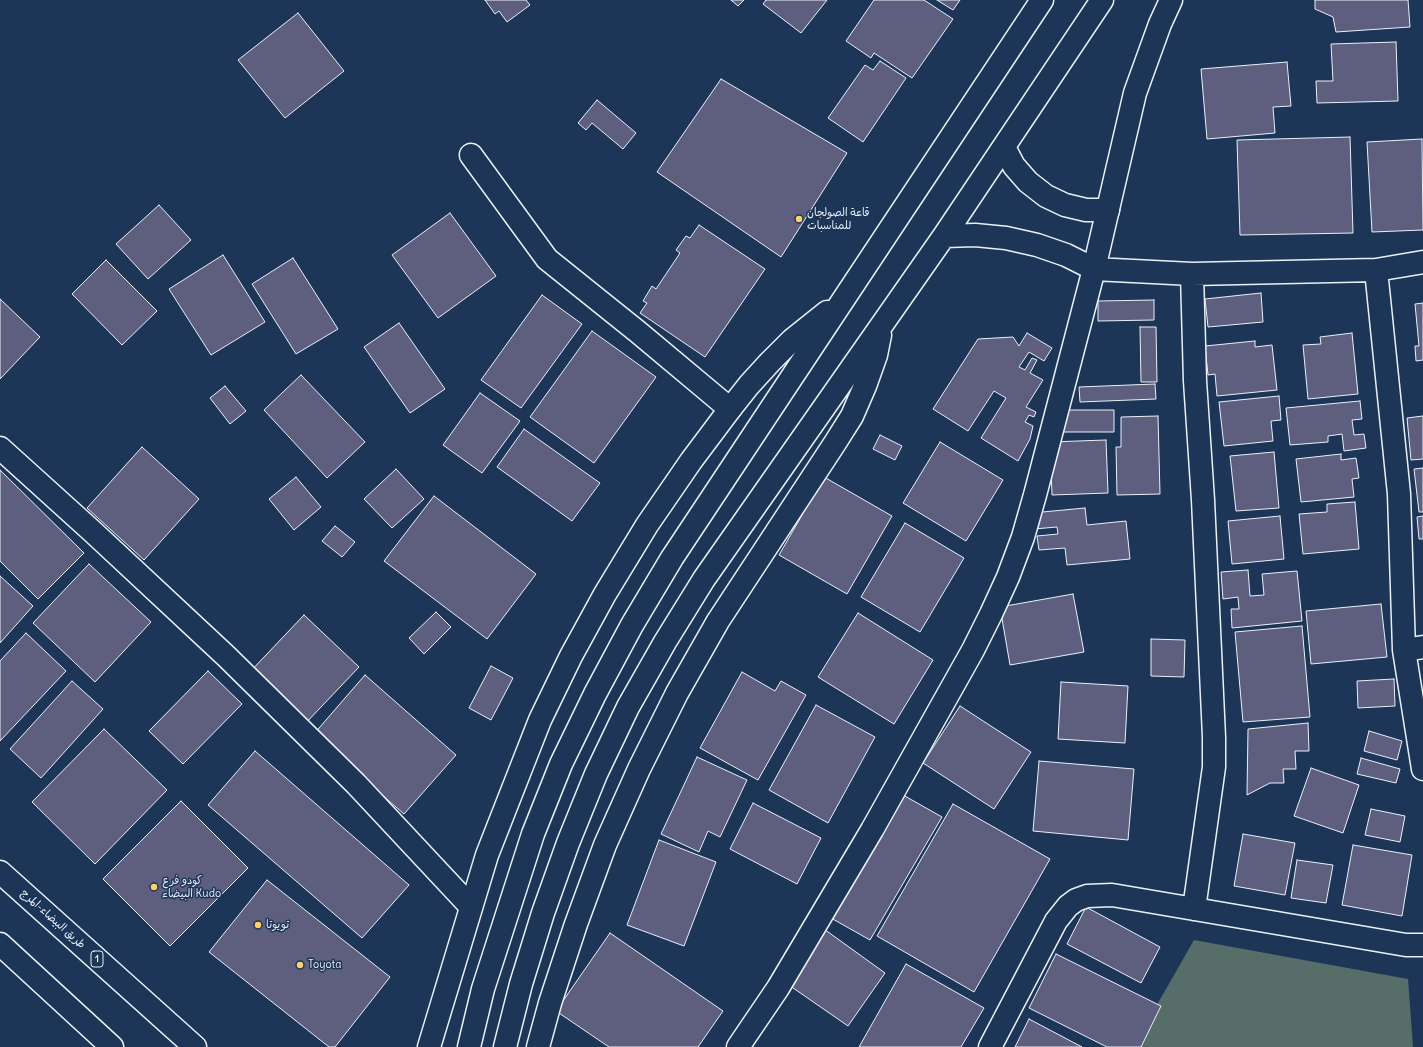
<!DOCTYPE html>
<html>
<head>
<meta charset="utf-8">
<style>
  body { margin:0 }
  canvas { display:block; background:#1d3557 }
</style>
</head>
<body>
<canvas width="1423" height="1047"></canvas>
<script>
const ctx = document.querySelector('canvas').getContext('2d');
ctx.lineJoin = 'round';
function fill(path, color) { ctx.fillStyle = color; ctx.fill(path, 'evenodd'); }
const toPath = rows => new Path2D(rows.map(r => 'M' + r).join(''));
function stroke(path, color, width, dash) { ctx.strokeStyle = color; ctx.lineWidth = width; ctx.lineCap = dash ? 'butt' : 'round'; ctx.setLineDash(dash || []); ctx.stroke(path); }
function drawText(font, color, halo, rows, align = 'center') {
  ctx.font = font + ' Delius,"Playpen Sans Arabic",sans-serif'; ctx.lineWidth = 3; ctx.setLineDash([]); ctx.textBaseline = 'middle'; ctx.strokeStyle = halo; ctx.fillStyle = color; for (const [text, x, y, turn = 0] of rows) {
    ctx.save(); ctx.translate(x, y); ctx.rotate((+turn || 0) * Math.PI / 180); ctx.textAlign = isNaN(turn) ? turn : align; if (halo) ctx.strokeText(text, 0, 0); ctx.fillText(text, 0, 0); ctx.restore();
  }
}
fill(toPath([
  [1194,940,1408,979,1413,1047,1133,1047]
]), '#576d69');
const building = toPath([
  [485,0,526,0,530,5,507,22,499,11,495,14,485,0],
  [731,0,744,0,738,6,731,0],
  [766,0,827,0,801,33,763,4,766,0],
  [874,0,924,0,953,19,912,78,874,53,871,58,846,41,874,0],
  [937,0,960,0,953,10,937,0],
  [1315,0,1408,0,1410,27,1336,32,1333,17,1315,9,1315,0],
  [298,13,344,71,285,118,238,60,298,13],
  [1396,42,1398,101,1317,103,1316,81,1333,81,1331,44,1396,42],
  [880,61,906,78,863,142,828,118,865,65,873,70,880,61],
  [1287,62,1291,106,1273,107,1275,133,1207,139,1201,69,1287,62],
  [721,79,847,153,781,257,657,172,721,79],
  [597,100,636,133,623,149,592,123,586,130,578,123,597,100],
  [1350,137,1353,233,1240,235,1237,140,1350,137],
  [1422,139,1423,230,1372,232,1367,142,1422,139],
  [159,205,191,240,148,279,116,244,159,205],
  [450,213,496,276,438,318,392,255,450,213],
  [699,225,765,269,705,357,640,313,647,303,643,301,652,286,656,289,680,253,676,250,686,236,690,238,699,225],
  [223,255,265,322,211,355,169,289,223,255],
  [293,258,338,329,296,354,252,284,293,258],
  [106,260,157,311,122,345,72,294,106,260],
  [1261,293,1263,322,1208,327,1205,299,1261,293],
  [542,295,582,324,521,408,481,380,542,295],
  [0,299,40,337,0,379,0,299],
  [1154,300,1154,320,1098,321,1098,301,1154,300],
  [1423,303,1423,360,1416,361,1415,346,1419,346,1415,304,1423,303],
  [399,323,445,389,410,413,364,347,399,323],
  [1140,327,1156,327,1157,382,1141,382,1140,327],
  [592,331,656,377,594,463,530,417,592,331],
  [1027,333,1052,348,1044,361,1029,352,1019,367,1025,370,1032,358,1037,360,1030,373,1043,380,1026,407,1036,412,1034,417,1029,415,1025,422,1033,426,1030,439,1018,461,981,438,1006,398,994,391,968,431,933,409,978,339,1013,337,1019,346,1027,333],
  [1352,333,1358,394,1308,399,1303,345,1321,344,1320,337,1352,333],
  [1255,341,1255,347,1272,345,1277,390,1217,396,1215,374,1208,375,1205,346,1255,341],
  [301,375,365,442,327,478,264,410,301,375],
  [1155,384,1156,399,1080,402,1079,387,1155,384],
  [225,386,246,411,230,424,210,398,225,386],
  [480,393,520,421,482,473,443,445,480,393],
  [1279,396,1281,420,1271,421,1273,441,1224,446,1219,402,1279,396],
  [1360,401,1362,419,1352,420,1354,435,1364,434,1366,448,1344,451,1342,434,1328,436,1328,442,1290,445,1286,408,1360,401],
  [1060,410,1114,410,1114,432,1060,432,1060,410],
  [1158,416,1160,494,1117,495,1116,447,1121,447,1121,417,1158,416],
  [1423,416,1423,459,1411,460,1407,418,1423,416],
  [524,429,600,483,572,521,497,467,524,429],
  [880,435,902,446,895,460,873,449,880,435],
  [1106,440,1108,493,1052,495,1050,442,1106,440],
  [940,442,1003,480,966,541,903,503,940,442],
  [142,447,199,499,144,560,87,508,142,447],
  [1274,452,1279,508,1236,511,1230,456,1274,452],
  [1341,454,1341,460,1356,458,1359,478,1352,479,1354,497,1301,502,1296,459,1341,454],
  [1423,468,1423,512,1419,512,1414,469,1423,468],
  [396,469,424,499,392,528,364,499,396,469],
  [0,470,84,553,38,599,0,561,0,470],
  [296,477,321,507,294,530,269,499,296,477],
  [824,477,892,516,847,594,779,555,824,477],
  [434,496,536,574,487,639,384,561,434,496],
  [1355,502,1359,549,1303,554,1299,514,1327,512,1327,504,1355,502],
  [1085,508,1087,525,1126,521,1130,559,1067,565,1065,548,1039,550,1037,536,1058,534,1057,527,1034,529,1032,513,1085,508],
  [1280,516,1284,559,1232,564,1228,521,1280,516],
  [1423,516,1423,539,1419,539,1417,517,1423,516],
  [905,523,964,558,920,632,861,597,905,523],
  [335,526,355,542,342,557,322,541,335,526],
  [89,564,151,622,95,682,33,623,89,564],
  [1248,570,1250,596,1264,595,1262,574,1297,571,1302,621,1232,628,1231,609,1239,609,1238,597,1223,599,1221,572,1248,570],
  [0,576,33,606,0,643,0,576],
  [1073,594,1084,652,1010,665,1000,607,1073,594],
  [1381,604,1387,657,1311,664,1306,611,1381,604],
  [436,612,451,627,424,654,409,638,436,612],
  [858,613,933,660,894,724,818,677,858,613],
  [304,615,359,667,303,726,248,674,304,615],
  [1302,626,1310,717,1243,722,1235,632,1302,626],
  [26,633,66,671,0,741,0,661,26,633],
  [1151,639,1185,640,1184,677,1151,676,1151,639],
  [491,666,513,678,491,720,469,708,491,666],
  [208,671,242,704,183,764,149,731,208,671],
  [742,672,775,691,781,681,806,695,758,780,700,748,742,672],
  [365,675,456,755,404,814,313,735,365,675],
  [1394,679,1395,706,1358,708,1357,681,1394,679],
  [72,681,103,709,41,778,10,749,72,681],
  [1061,682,1128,686,1125,743,1058,739,1061,682],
  [816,705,875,737,828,823,769,790,816,705],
  [960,706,1031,752,994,809,923,763,960,706],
  [1308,723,1309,751,1295,751,1296,769,1283,769,1284,783,1270,783,1247,795,1248,729,1308,723],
  [104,729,167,790,95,864,32,802,104,729],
  [1369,731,1402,741,1397,760,1364,751,1369,731],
  [255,751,409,885,362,938,208,805,255,751],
  [697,757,747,780,720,837,708,831,699,852,661,834,697,757],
  [1361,758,1400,769,1396,783,1357,774,1361,758],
  [1039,761,1134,769,1128,840,1033,831,1039,761],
  [1311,768,1359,785,1343,833,1294,816,1311,768],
  [903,795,942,817,870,940,831,918,903,795],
  [181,801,248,868,170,946,103,879,181,801],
  [753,803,821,838,797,884,730,849,753,803],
  [953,804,1050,859,974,992,877,936,953,804],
  [1371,809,1405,816,1400,842,1365,835,1371,809],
  [1243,834,1295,843,1285,895,1234,886,1243,834],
  [659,840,716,862,684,946,627,925,659,840],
  [1353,845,1412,855,1402,916,1342,905,1353,845],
  [1297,860,1333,865,1326,903,1291,898,1297,860],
  [267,880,390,977,335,1047,329,1047,209,952,267,880],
  [1086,907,1160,947,1141,983,1067,944,1086,907],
  [824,929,885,973,848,1026,786,983,824,929],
  [610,933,723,1011,698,1047,609,1047,556,1011,610,933],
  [1056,954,1161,1006,1141,1047,1107,1047,1029,1008,1056,954],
  [906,964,984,1008,961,1047,859,1047,906,964],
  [1029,1019,1082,1047,1015,1047,1029,1019]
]);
fill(building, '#5e5e7f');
stroke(building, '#e8f1f8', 1);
const minor = toPath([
  [471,155,547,259,638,332,730,409],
  [1094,269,1192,274,1376,270,1423,262],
  [1376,270,1399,494,1404,650,1423,769],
  [1192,274,1195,381,1203,500,1214,737,1214,767,1194,909],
  [0,448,93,532,226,656,356,784,471,907],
  [1404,650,1423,647],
  [738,1047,778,988,872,830,973,650,991,614,1008,577,1023,537,1035,495,1094,269,1135,93,1160,24,1171,0],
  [990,1047,1056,921,1068,906,1076,900,1087,896,1112,895,1406,945,1423,945]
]);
const primary = toPath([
  [1004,147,1014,166,1028,182,1046,196,1065,205,1086,210,1108,210],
  [944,236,975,235,1006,238,1037,245,1066,255,1094,269],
  [429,1047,487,855,540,720,571,656,605,594,647,525,691,461,730,409,749,385,770,362,792,340,827,312],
  [469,1047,483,989,533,834,561,764,595,694,632,625,672,558,1042,0],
  [505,1047,521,984,543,913,568,843,596,774,628,707,665,642,704,579,944,236,1102,0],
  [538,1047,550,1003,576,924,605,845,639,769,677,693,718,621,835,443,852,416,865,386,876,355,880,335]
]);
const trunk = toPath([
  [0,872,195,1047],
  [0,944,112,1047]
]);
stroke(minor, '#e8f1f8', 25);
stroke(primary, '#e8f1f8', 25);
stroke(trunk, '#e8f1f8', 25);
stroke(minor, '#1d3557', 22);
stroke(primary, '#1d3557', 22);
stroke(trunk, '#1d3557', 22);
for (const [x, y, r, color] of [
  [799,219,4,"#ffd166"],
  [154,887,4,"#ffd166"],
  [258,925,4,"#ffd166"],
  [300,965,4,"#ffd166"]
]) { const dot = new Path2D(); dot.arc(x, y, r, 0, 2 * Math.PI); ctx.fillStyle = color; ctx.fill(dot); stroke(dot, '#1d3557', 1.5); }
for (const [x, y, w] of [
  [97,959,12]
]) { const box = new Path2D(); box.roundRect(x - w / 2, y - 8, w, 16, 3); ctx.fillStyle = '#1d3557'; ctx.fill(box); stroke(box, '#e8f1f8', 1); }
drawText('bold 10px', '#e8f1f8', null, [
  ["1",97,959]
]);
drawText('11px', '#e8f1f8', '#1d3557', [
  ["قاعة الصولجان",807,213],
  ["للمناسبات",807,226],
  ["كودو فرع",162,881],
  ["البيضاء Kudo",162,894],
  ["تويوتا",266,925],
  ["Toyota",308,965]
], 'left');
drawText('11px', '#e8f1f8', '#1d3557', [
  ["طريق البيضاء-المرج",53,919,42]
]);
</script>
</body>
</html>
